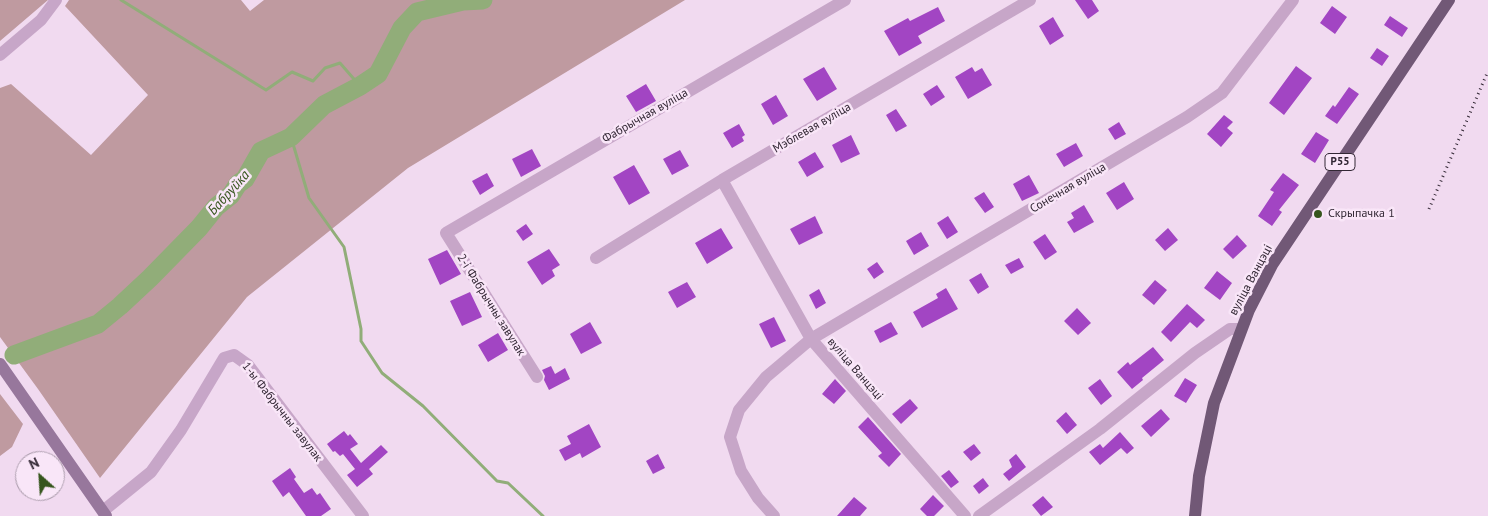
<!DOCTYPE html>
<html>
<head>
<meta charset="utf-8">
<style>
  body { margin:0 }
  #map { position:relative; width:1488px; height:516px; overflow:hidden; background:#f1daf0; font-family:"PT Sans",sans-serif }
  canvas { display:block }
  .north { position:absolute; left:15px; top:451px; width:50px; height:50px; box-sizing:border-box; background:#f9e6f8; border:1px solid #a99aaa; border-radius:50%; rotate:334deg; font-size:14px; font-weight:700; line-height:20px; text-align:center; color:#322734 }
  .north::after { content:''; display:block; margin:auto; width:18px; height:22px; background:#36551d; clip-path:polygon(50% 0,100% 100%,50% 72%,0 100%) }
</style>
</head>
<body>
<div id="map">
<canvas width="1488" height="516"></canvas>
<div class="north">N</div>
</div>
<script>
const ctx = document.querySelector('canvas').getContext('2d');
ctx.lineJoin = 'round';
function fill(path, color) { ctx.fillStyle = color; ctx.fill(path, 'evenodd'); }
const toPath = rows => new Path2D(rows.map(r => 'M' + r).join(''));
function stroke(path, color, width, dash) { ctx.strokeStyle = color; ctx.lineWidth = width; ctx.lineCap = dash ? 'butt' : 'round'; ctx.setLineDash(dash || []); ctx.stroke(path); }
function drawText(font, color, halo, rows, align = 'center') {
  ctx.font = font + ' "PT Sans",sans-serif'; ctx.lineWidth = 5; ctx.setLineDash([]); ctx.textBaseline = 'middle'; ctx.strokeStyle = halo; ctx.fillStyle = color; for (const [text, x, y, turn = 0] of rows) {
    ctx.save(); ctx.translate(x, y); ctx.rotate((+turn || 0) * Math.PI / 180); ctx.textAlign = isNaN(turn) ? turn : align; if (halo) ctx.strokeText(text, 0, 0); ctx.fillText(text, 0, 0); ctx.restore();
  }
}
fill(toPath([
  [0,0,48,0,0,41],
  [69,0,241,0,250,11,264,0,685,0,408,168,247,297,100,478,38,389,0,337,0,88,11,84,91,155,148,95,65,6],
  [0,394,23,424,12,447,0,456]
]), '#bf9aa0');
stroke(toPath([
  [121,0,266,90,292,72,313,81,325,68,340,63,360,86],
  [291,137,309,198,344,247,361,329,361,341,382,373,423,406,497,481,508,483,543,516]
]), '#91ad79', 3);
stroke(toPath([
  [14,355,98,324,120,306,150,278,199,228,216,207,231,195,238,184,245,179,261,151,291,137,324,105,360,86,378,74,402,28,417,12,463,1,483,0]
]), '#91ad79', 19);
fill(toPath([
  [1075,0,1092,0,1099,11,1088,19],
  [1332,6,1347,17,1335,34,1320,23],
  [938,7,945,21,918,36,922,43,899,56,884,31,908,18,910,21],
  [1390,16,1408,28,1402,37,1384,25],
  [1053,17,1064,36,1050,45,1039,26],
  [1377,48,1389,56,1382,66,1370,58],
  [1296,66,1312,78,1284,115,1269,103],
  [824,67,837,89,817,101,803,79],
  [972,67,975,72,982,68,992,85,968,99,955,77],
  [646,84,656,101,636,112,626,96],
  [937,85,945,97,931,106,923,94],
  [1349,87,1359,94,1337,124,1325,116,1333,105,1335,107],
  [776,95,788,116,773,125,761,104],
  [896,109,907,126,896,132,886,115],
  [1224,115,1233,122,1227,128,1233,133,1221,147,1207,134],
  [1119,122,1126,134,1115,140,1108,129],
  [739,124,745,135,742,137,744,141,732,148,723,133],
  [1316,132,1329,140,1315,163,1301,154],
  [851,135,860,154,841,163,832,145],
  [1076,143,1083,156,1064,167,1056,154],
  [532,149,541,166,521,177,512,159],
  [680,150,689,166,672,175,663,159],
  [815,152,824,167,807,177,798,162],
  [634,165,650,193,629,205,613,177],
  [487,173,494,186,480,195,472,181],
  [1283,173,1299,185,1279,210,1282,212,1272,226,1258,216,1274,192,1270,190],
  [1029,175,1039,193,1022,201,1013,184],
  [1124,182,1134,199,1117,210,1106,193],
  [984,192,994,207,985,213,974,198],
  [1084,205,1094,222,1074,233,1067,222,1074,218,1071,213],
  [815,216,823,233,799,245,790,229],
  [948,216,958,232,947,239,937,223],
  [526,224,533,234,523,241,516,231],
  [721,228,733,248,707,264,695,243],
  [1168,228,1178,240,1165,251,1155,240],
  [921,232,929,246,914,255,906,241],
  [1045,234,1057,252,1045,260,1033,242],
  [1237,235,1247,246,1233,259,1223,249],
  [549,249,560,265,552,270,555,276,542,285,527,262],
  [447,250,461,274,440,285,428,259],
  [1019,258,1024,267,1011,274,1005,265],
  [877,262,884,272,874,279,867,269],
  [1217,271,1232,283,1220,300,1204,288],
  [981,273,989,287,978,294,969,280],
  [1155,280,1167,290,1154,305,1142,295],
  [687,282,696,297,677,308,668,292],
  [946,288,958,309,922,328,913,312,938,298,936,294],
  [819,289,826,303,816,309,809,295],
  [470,292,482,317,462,326,450,301],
  [1187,304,1205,320,1197,328,1190,322,1171,342,1161,332],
  [1077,308,1091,323,1078,335,1064,321],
  [774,317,786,341,771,348,759,324],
  [590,322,602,343,581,354,570,334],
  [891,322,898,334,880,343,874,331],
  [498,333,508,350,488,362,478,345],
  [1153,347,1164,360,1142,378,1143,380,1132,389,1117,372,1128,362,1130,365],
  [551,366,555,374,565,368,570,379,549,390,544,380,545,376,542,370],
  [1185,378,1197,385,1186,403,1174,396],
  [835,379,846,391,834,404,822,394],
  [1100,379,1112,396,1101,405,1088,388],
  [910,399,918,408,901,424,892,414],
  [1161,409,1170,419,1151,437,1141,426],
  [1066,412,1077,425,1067,434,1056,421],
  [868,417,901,454,889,467,878,456,882,453,858,427],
  [589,424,601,447,582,458,580,453,565,461,559,450,571,444,567,436],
  [344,431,348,436,350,434,358,444,350,449,361,463,381,445,388,452,369,469,373,474,357,487,347,475,355,469,343,454,340,456,335,451,333,452,327,444],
  [1120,432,1134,448,1127,454,1121,448,1100,465,1089,452,1100,444,1103,448],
  [974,444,981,453,971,461,963,452],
  [658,454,665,468,653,474,646,461],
  [1016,454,1026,467,1009,481,1003,474,1012,467,1009,460],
  [290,468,296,477,294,479,304,493,312,488,317,495,320,493,331,509,321,516,306,516,289,492,283,497,272,481],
  [949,470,959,482,951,488,941,476],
  [983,478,989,486,979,494,973,486],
  [933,495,944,506,934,516,927,516,920,509],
  [1043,496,1053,507,1041,516,1032,505],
  [854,497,867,508,860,516,837,516]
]), '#a245c3');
stroke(toPath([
  [0,55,41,20,56,0],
  [722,180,811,339,965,516],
  [596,258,722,180,1030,0],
  [537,377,446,233,845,0],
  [103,511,151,472,181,430,224,358,234,355,248,365,363,516],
  [774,516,758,498,741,471,730,437,739,410,766,377,811,339,1187,117,1222,93,1293,0],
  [979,516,1100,429,1195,353,1230,329,1241,329]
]), '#c7a6c8', 12);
stroke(toPath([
  [0,364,106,516]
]), '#97779c', 12);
stroke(toPath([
  [1195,516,1199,476,1214,403,1249,310,1272,265,1449,0]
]), '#715876', 12);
stroke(toPath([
  [1429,209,1488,71]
]), '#322734', 3, [1, 4]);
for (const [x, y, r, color] of [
  [1318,214,5,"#36551d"]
]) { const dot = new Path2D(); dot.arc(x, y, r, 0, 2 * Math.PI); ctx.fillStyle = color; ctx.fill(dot); stroke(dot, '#f9e6f8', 2); }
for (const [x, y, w] of [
  [1340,162,30]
]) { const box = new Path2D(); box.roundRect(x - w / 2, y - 8.5, w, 17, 4); ctx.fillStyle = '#f9e6f8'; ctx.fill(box); stroke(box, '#322734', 1); }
drawText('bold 11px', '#322734', null, [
  ["Р55",1340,162]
]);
drawText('12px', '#322734', '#f9e6f8', [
  ["Фабрычная вуліца",645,116,-30],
  ["Мэблевая вуліца",812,128,-30],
  ["Сонечная вуліца",1068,188,-31],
  ["вуліца Ванцэці",1251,280,-62],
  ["2-і Фабрычны завулак",491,305,58],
  ["вуліца Ванцэці",855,369,49],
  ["1-ы Фабрычны завулак",282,412,52]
]);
drawText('12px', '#322734', '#f9e6f8', [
  ["Скрыпачка 1",1328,214]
], 'left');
drawText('italic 14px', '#36551d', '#f9e6f8', [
  ["Бабруйка",229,193,-48]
]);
</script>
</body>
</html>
